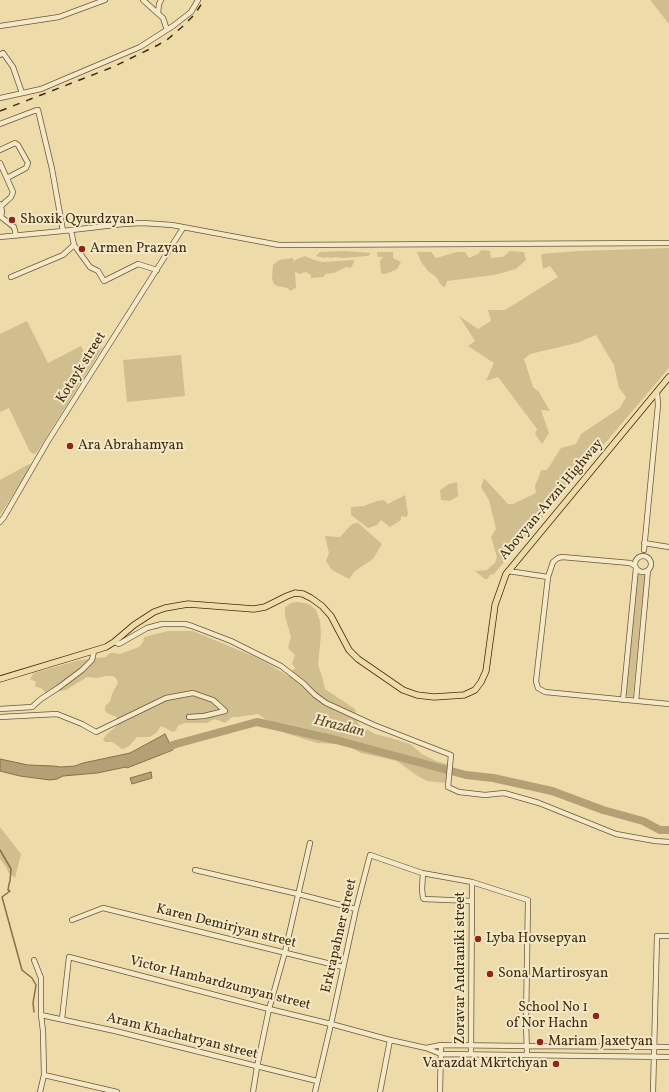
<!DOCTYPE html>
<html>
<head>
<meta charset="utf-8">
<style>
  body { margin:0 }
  canvas { display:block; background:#eddca9 }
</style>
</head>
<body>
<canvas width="669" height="1092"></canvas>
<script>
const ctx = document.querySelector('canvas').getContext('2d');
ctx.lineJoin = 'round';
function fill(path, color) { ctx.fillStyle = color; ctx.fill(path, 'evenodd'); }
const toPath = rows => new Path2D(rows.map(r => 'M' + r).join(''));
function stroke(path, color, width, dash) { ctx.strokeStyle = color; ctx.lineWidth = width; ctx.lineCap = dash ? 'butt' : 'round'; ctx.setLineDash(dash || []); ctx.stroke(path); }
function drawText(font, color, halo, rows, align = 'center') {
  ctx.font = font + ' Vollkorn,serif'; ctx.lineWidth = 4; ctx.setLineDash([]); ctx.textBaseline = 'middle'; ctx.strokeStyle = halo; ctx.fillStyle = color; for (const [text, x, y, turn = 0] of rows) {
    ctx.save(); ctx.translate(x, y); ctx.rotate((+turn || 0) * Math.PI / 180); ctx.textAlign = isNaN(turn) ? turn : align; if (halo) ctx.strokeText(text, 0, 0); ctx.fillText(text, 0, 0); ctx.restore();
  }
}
fill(toPath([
  [651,0,669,0,669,24,651,1],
  [669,248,669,368,493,575,491,574,487,579,485,579,475,571,487,570,495,563,497,557,491,537,496,529,489,500,481,487,484,478,508,504,513,504,536,493,535,485,538,479,541,470,547,470,561,448,576,444,581,434,620,408,626,397,619,388,614,365,596,335,577,343,530,354,524,359,533,387,539,392,550,411,541,410,549,433,542,444,535,434,537,429,498,377,486,381,494,363,468,346,475,341,459,316,478,329,491,321,488,310,505,310,558,277,550,266,543,269,541,254,579,251],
  [481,250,490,251,491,258,503,257,510,251,524,252,526,260,516,269,494,275,447,281,445,287,442,286,436,277,428,271,421,262,417,252,431,252,436,258,457,252,465,252,469,258,478,254],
  [345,251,371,253,368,256,342,258,335,257,332,258,327,257,324,258,316,256,320,252],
  [377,252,393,252,393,258,401,262,397,269,386,274,381,274,380,261,383,257,378,257],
  [305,256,314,260,323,262,355,260,351,268,346,267,334,273,325,274,324,277,311,278,311,275,306,272,299,274,295,271,296,288,290,291,288,288,277,286,274,284,272,279,273,265,279,260,293,258,294,263,295,260],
  [27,321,48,363,81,346,85,353,103,347,37,452,34,454,30,452,9,408,0,412,0,334],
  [181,355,185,396,127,402,123,360],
  [29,464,32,465,0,515,0,480],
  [457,482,458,496,450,501,441,500,440,490,449,484],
  [405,495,408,514,406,517,401,516,401,520,390,527,381,520,377,525,368,528,351,515,351,507,364,506,377,501,384,500,388,504],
  [358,523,382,544,373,559,355,571,349,579,332,570,326,561,329,553,325,536,340,537,352,524],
  [638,575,645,575,633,697,626,696],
  [297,602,309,604,316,610,320,621,321,635,318,665,322,676,325,689,355,709,358,723,361,726,375,734,391,738,410,744,422,754,436,761,447,764,447,779,445,783,427,781,416,775,397,761,361,753,352,748,338,744,317,743,285,733,258,714,238,717,232,717,225,723,215,719,207,723,185,723,178,726,176,730,173,732,161,726,156,733,150,737,137,737,130,745,126,748,122,749,112,742,105,742,103,739,107,734,118,725,117,717,109,714,105,711,105,706,110,702,112,694,118,683,116,678,113,676,106,676,98,678,87,677,66,690,46,693,41,688,36,687,35,685,36,682,30,679,34,673,80,660,106,657,110,653,114,653,120,654,139,647,143,642,144,637,168,631,193,631,255,657,267,663,288,676,295,668,292,664,295,655,288,648,291,637,285,616,285,607,291,603],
  [0,827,21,854,15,878,8,872,6,867,0,859]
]), '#d0be8f');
const water = toPath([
  [165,734,173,750,127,768,126,767,97,773,63,776,57,779,50,780,20,776,0,771,0,759,28,765,54,766,60,767,75,766,83,763,130,753,165,734],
  [151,772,152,778,132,784,130,778,151,772]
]);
fill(water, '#b3a074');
stroke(water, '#85714b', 1);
stroke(toPath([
  [0,850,11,869,10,881,9,884,8,890,10,891,2,897,22,970,32,978,36,985,33,1003,34,1012]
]), '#85714b', 1.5);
stroke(toPath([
  [161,750,176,744,257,722,336,740,466,775,493,778,552,791,603,810,643,821,660,830,669,830]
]), '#b3a074', 8);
const minor = toPath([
  [143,0,163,18,167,30],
  [158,13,159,4,161,0],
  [0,26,59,17,105,0],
  [0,55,3,53,13,67,22,93],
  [0,98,41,89,140,47,173,26,191,12,198,0],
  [0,124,34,111,38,110,52,169,63,231],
  [0,150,15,143,18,145,28,163,26,168,7,178],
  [0,163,13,192,11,197,1,206],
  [0,204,2,211,1,217,14,227,16,235],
  [0,237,63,231,123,224,143,223,172,225,279,245,669,243],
  [74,245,90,267,98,271,104,281,138,264,157,270],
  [11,277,63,255,74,245,71,230],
  [0,522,4,517,48,441,183,228],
  [644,543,669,547],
  [644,550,658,405,657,392],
  '635 564a8 8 0 1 1 16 0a8 8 0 1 1-16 0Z',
  [635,566,630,563,562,557,558,558,553,562,548,577,536,681,537,685,538,688,545,692,669,704],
  [508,571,548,577],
  [114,642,119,644,147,628,162,624,185,624,192,626,231,641,281,666,303,683,315,695,326,703,374,725,451,755,448,787,459,792,485,795,504,793,539,803,616,834,655,841,669,842],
  [623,700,636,568],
  [636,701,648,570],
  [0,709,32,707,41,699,58,688,82,670,92,660,94,651],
  [0,717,57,714,82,724,96,732,166,698,193,693,213,700,225,711,204,716,189,717],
  [195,870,298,894,356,909],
  [423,873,422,889,423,898,424,899,472,901],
  [72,920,103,908,343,967],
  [34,960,41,978,41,1015,43,1031,44,1075,40,1092],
  [41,1015,115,1031,317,1081],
  [62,1019,69,957,269,1009,331,1024,390,1040,426,1048,441,1054,669,1057],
  [426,1048,441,1045,527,1046,669,1047],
  [471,1054,472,882],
  [44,1075,117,1092],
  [253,1092,257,1067,269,1009,285,952,310,843],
  [315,1092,331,1024,356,909,370,855,422,873,472,882,528,900,526,1021,527,1055],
  [380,1092,390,1040],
  [440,1092,441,1045],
  [653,1092,657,936,669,936]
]);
const major = toPath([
  [0,679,106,647,114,642,134,625,154,612,165,608,188,604,254,609,265,607,287,596,295,593,303,594,311,598,322,606,331,616,349,650,358,659,403,690,417,695,434,697,464,695,475,690,481,682,486,671,495,605,506,574,669,377]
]);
stroke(minor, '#6c5735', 6);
stroke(major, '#412b0e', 7);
stroke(minor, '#f3e8c7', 4.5);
stroke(major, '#eddca9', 5.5);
stroke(toPath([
  [0,111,113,67,158,45,168,39,182,27,195,14,204,0]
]), '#412b0e', 1.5, [7, 7]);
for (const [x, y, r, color] of [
  [12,220,4,"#8f2418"],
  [82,249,4,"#8f2418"],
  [70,446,4,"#8f2418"],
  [478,939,4,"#8f2418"],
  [490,974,4,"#8f2418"],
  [596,1016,4,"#8f2418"],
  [540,1042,4,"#8f2418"],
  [556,1064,4,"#8f2418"]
]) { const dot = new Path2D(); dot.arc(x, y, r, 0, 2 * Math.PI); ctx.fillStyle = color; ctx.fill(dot); stroke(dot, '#f3e8c7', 1.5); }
drawText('14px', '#412b0e', '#f3e8c7', [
  ["Shoxik Qyurdzyan",20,220],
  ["Armen Prazyan",90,249],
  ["Ara Abrahamyan",78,446],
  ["Lyba Hovsepyan",486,939],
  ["Sona Martirosyan",498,974],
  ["School No 1",588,1008,"right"],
  ["of Nor Hachn",588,1024,"right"],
  ["Mariam Jaxetyan",548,1042],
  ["Varazdat Mkrtchyan",548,1064,"right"]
], 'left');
drawText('14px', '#412b0e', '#f3e8c7', [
  ["Kotayk street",82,368,-58],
  ["Abovyan-Arzni Highway",552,500,-50],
  ["Karen Demirjyan street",226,927,14],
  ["Erkrapahner street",340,936,-77],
  ["Zoravar Andraniki street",461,968,-90],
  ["Victor Hambardzumyan street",220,984,14],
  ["Aram Khachatryan street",182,1037,14]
]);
drawText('italic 15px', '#5e4828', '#f3e8c7', [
  ["Hrazdan",339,727,14]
]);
</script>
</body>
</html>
